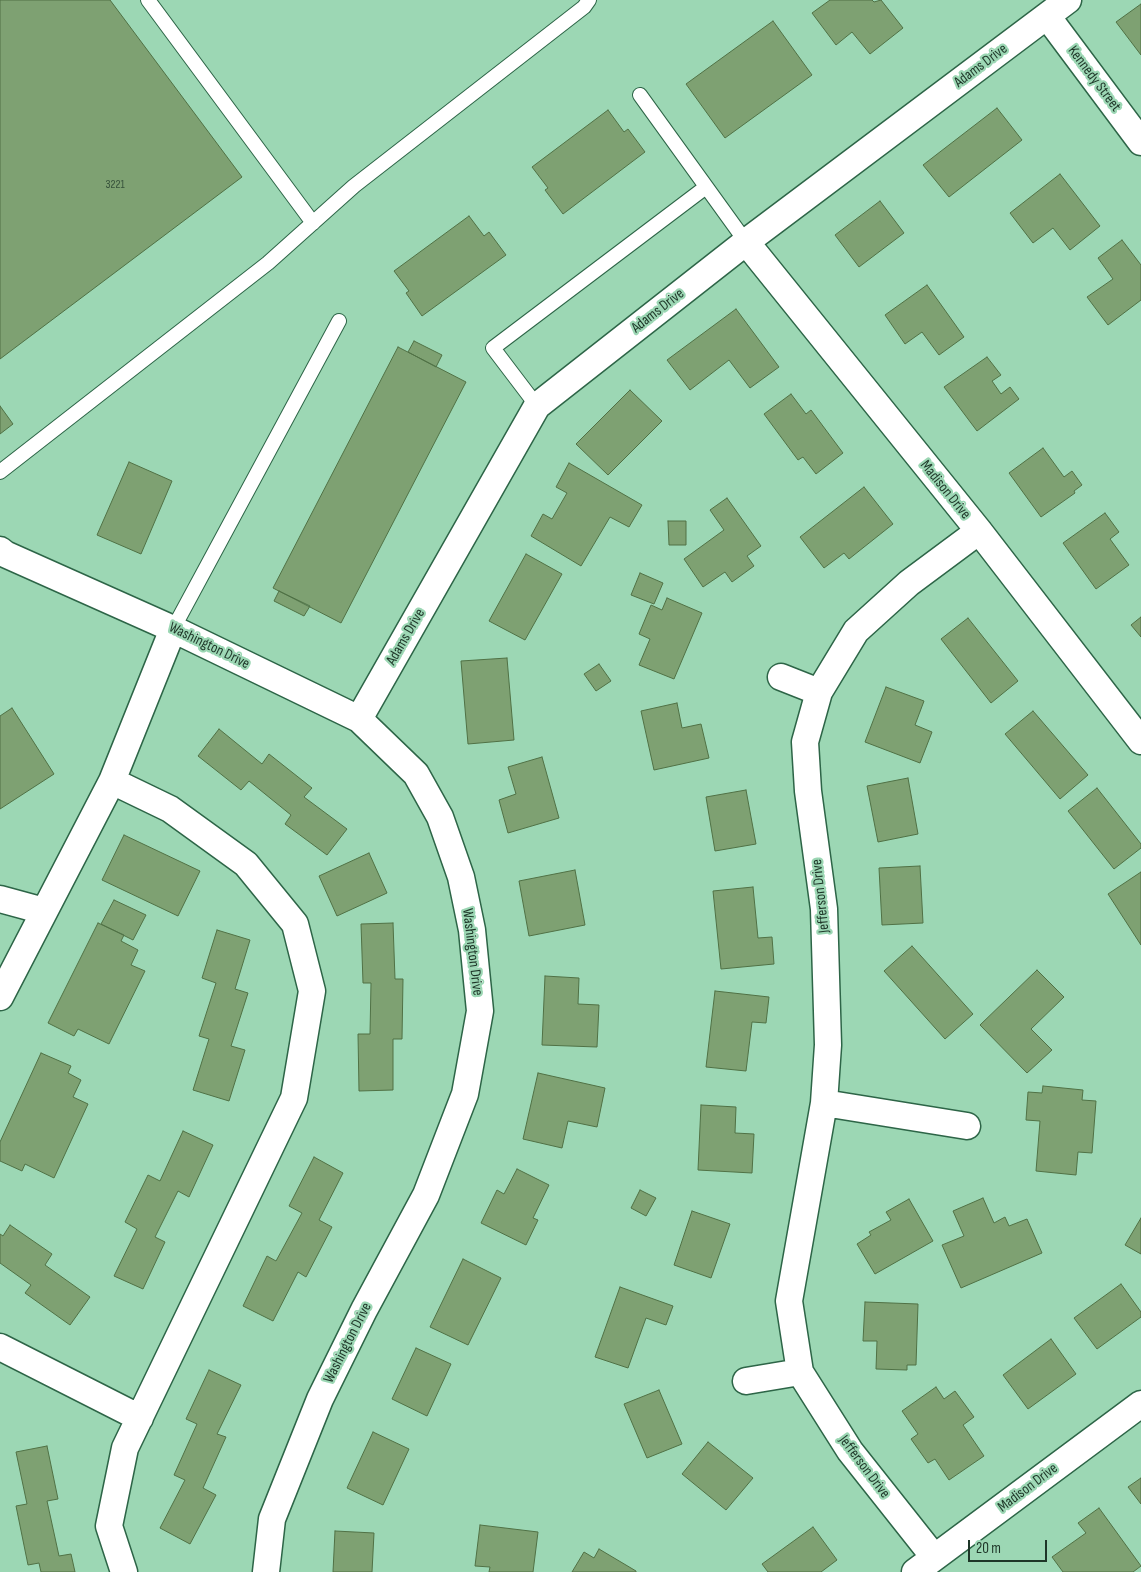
<!DOCTYPE html>
<html>
<head>
<meta charset="utf-8">
<style>
  body { margin:0 }
  #map { position:relative; width:1141px; height:1572px; overflow:hidden; background:#9cd7b4; font-family:"Sofia Sans Condensed",sans-serif }
  canvas { display:block }
  .scale { position:absolute; left:968px; top:1540px; width:79px; height:22px; box-sizing:border-box; border:2px solid #1e3628; border-top:0; padding-left:6px; font-size:15px; line-height:18px; white-space:nowrap; color:#1e3628; -webkit-text-stroke:4px #9cd7b4; paint-order:stroke }
</style>
</head>
<body>
<div id="map">
<canvas width="1141" height="1572"></canvas>
<div class="scale">20 m</div>
</div>
<script>
const ctx = document.querySelector('canvas').getContext('2d');
ctx.lineJoin = 'round';
function fill(path, color) { ctx.fillStyle = color; ctx.fill(path, 'evenodd'); }
const toPath = rows => new Path2D(rows.map(r => 'M' + r).join(''));
function stroke(path, color, width, dash) { ctx.strokeStyle = color; ctx.lineWidth = width; ctx.lineCap = dash ? 'butt' : 'round'; ctx.setLineDash(dash || []); ctx.stroke(path); }
function drawText(font, color, halo, rows, align = 'center') {
  ctx.font = font + ' "Sofia Sans Condensed",sans-serif'; ctx.lineWidth = 4.5; ctx.setLineDash([]); ctx.textBaseline = 'middle'; ctx.strokeStyle = halo; ctx.fillStyle = color; for (const [text, x, y, turn = 0] of rows) {
    ctx.save(); ctx.translate(x, y); ctx.rotate((+turn || 0) * Math.PI / 180); ctx.textAlign = isNaN(turn) ? turn : align; if (halo) ctx.strokeText(text, 0, 0); ctx.fillText(text, 0, 0); ctx.restore();
  }
}
const building = toPath([
  [0,0,110,0,242,177,0,359,0,0],
  [830,0,872,0,874,2,881,0,903,28,870,54,852,32,836,45,812,13,830,0],
  [1141,4,1141,55,1116,22,1141,4],
  [773,21,812,75,725,138,686,84,773,21],
  [997,108,1022,140,949,197,923,165,997,108],
  [608,110,624,132,628,129,645,152,563,214,545,190,548,188,532,167,608,110],
  [1060,174,1100,226,1070,250,1053,228,1033,243,1010,213,1060,174],
  [880,201,904,233,859,267,835,235,880,201],
  [469,216,484,236,489,232,506,255,422,316,406,293,409,291,394,271,469,216],
  [1122,240,1141,265,1141,300,1108,325,1087,297,1113,279,1098,258,1122,240],
  [927,285,964,337,939,355,922,332,905,344,885,315,927,285],
  [736,309,779,367,750,388,729,360,690,390,667,360,736,309],
  [414,341,442,355,436,367,408,352,414,341],
  [398,347,466,382,341,623,273,588,398,347],
  [987,357,1001,375,992,381,1001,394,1010,387,1019,399,977,431,944,387,987,357],
  [630,390,662,421,608,475,576,444,630,390],
  [791,394,806,414,811,410,843,453,816,474,803,457,798,460,764,414,791,394],
  [0,406,13,424,0,434,0,406],
  [1043,448,1064,477,1072,471,1082,485,1074,491,1075,493,1041,517,1009,473,1043,448],
  [129,462,172,481,141,554,97,535,129,462],
  [569,463,642,505,629,527,610,517,581,566,531,536,543,514,552,519,567,493,556,487,569,463],
  [864,487,893,524,849,559,844,553,824,568,800,537,864,487],
  [727,498,761,546,747,556,754,566,732,582,725,572,703,587,684,559,724,530,710,510,727,498],
  [1105,513,1119,532,1110,539,1129,565,1096,589,1063,543,1105,513],
  [668,521,686,521,686,545,669,545,668,521],
  [526,554,562,574,525,640,489,621,526,554],
  [640,573,663,583,654,604,631,595,640,573],
  [279,591,310,606,304,616,274,601,279,591],
  [667,598,702,613,674,679,639,665,650,639,639,634,651,605,662,610,667,598],
  [1141,617,1141,637,1131,625,1141,617],
  [968,618,1018,681,991,703,941,639,968,618],
  [507,658,514,740,468,744,461,661,507,658],
  [599,664,611,681,596,691,584,674,599,664],
  [886,687,924,701,915,725,932,732,920,763,865,742,886,687],
  [677,703,682,728,701,724,709,758,654,770,641,711,677,703],
  [12,708,54,774,0,809,0,716,12,708],
  [1033,711,1088,775,1060,799,1005,734,1033,711],
  [219,729,262,764,269,754,312,788,304,797,347,829,327,855,285,824,291,815,249,781,241,790,198,756,219,729],
  [542,757,559,818,508,833,499,800,516,794,508,767,542,757],
  [908,778,918,834,878,842,867,786,908,778],
  [1097,788,1141,844,1141,848,1114,869,1068,811,1097,788],
  [746,790,756,844,715,851,706,797,746,790],
  [124,835,200,871,178,916,102,880,124,835],
  [369,853,387,893,337,916,319,876,369,853],
  [920,866,923,923,882,925,879,868,920,866],
  [575,870,585,925,529,936,519,881,575,870],
  [1141,872,1141,945,1108,894,1141,872],
  [753,887,758,938,772,937,774,964,721,969,713,891,753,887],
  [114,900,146,915,133,940,101,924,114,900],
  [98,923,124,935,121,941,138,950,131,965,145,971,109,1044,78,1029,74,1036,48,1023,98,923],
  [393,923,395,979,403,979,402,1039,393,1039,393,1090,359,1091,358,1034,370,1034,371,983,363,983,361,924,393,923],
  [217,930,250,940,235,989,248,993,231,1046,245,1050,229,1101,193,1090,209,1039,199,1036,216,983,202,978,217,930],
  [912,946,973,1014,945,1039,884,971,912,946],
  [1037,970,1064,997,1031,1029,1052,1050,1027,1073,980,1025,1037,970],
  [545,976,579,978,578,1004,599,1005,597,1047,542,1045,545,976],
  [715,991,769,997,766,1023,752,1022,746,1071,706,1067,715,991],
  [41,1053,71,1066,68,1073,81,1080,73,1097,88,1104,54,1178,25,1164,22,1171,0,1161,0,1142,41,1053],
  [538,1073,605,1088,597,1127,568,1121,562,1148,523,1139,538,1073],
  [1043,1086,1083,1090,1082,1100,1096,1101,1092,1153,1078,1152,1076,1175,1036,1171,1040,1121,1026,1120,1028,1092,1042,1093,1043,1086],
  [701,1105,736,1107,735,1133,754,1134,752,1173,698,1170,701,1105],
  [183,1131,213,1145,189,1197,178,1191,155,1237,165,1242,143,1289,114,1276,137,1229,125,1222,148,1175,160,1181,183,1131],
  [314,1157,343,1173,319,1220,332,1227,306,1277,298,1272,273,1321,243,1306,267,1256,276,1261,302,1213,289,1206,314,1157],
  [517,1169,549,1185,533,1218,538,1220,526,1245,481,1223,497,1190,504,1194,517,1169],
  [640,1190,656,1198,646,1216,631,1208,640,1190],
  [983,1198,994,1223,1005,1217,1009,1226,1027,1219,1042,1253,961,1288,942,1245,964,1236,953,1211,983,1198],
  [909,1199,933,1241,875,1274,857,1244,871,1235,869,1232,891,1220,886,1212,909,1199],
  [692,1211,730,1224,711,1278,674,1265,692,1211],
  [1141,1218,1141,1254,1125,1245,1141,1218],
  [10,1225,52,1254,45,1265,90,1297,70,1325,25,1293,31,1285,0,1263,0,1234,3,1236,10,1225],
  [463,1259,501,1278,468,1345,430,1327,463,1259],
  [1121,1284,1141,1312,1141,1317,1097,1349,1074,1318,1121,1284],
  [620,1287,673,1306,666,1325,646,1318,628,1368,595,1357,620,1287],
  [865,1302,918,1304,916,1365,907,1365,907,1370,876,1369,877,1341,863,1341,865,1302],
  [1051,1339,1076,1374,1028,1409,1003,1375,1051,1339],
  [416,1348,451,1364,427,1416,392,1399,416,1348],
  [209,1370,241,1385,217,1434,226,1437,203,1488,216,1495,190,1544,160,1528,185,1480,174,1475,197,1424,186,1419,209,1370],
  [936,1387,944,1399,955,1391,974,1417,963,1425,984,1456,949,1480,935,1459,928,1463,911,1439,918,1434,902,1411,936,1387],
  [659,1390,682,1444,647,1458,624,1404,659,1390],
  [373,1432,409,1449,383,1505,347,1488,373,1432],
  [708,1442,753,1478,726,1510,682,1474,708,1442],
  [47,1446,58,1499,47,1501,59,1556,71,1554,75,1572,41,1572,39,1563,28,1565,16,1506,27,1504,16,1452,47,1446],
  [1141,1478,1141,1504,1128,1487,1141,1478],
  [1099,1508,1141,1566,1133,1572,1063,1572,1052,1557,1086,1533,1078,1523,1099,1508],
  [480,1525,538,1532,533,1572,489,1572,490,1567,475,1566,480,1525],
  [813,1527,837,1560,821,1572,768,1572,762,1564,813,1527],
  [335,1531,374,1533,372,1572,333,1572,335,1531],
  [599,1549,636,1571,636,1572,572,1572,584,1552,594,1558,599,1549]
]);
fill(building, '#7ea172');
stroke(building, '#507145', 1);
const service = toPath([
  [148,0,313,223],
  [640,95,746,242],
  [537,406,493,348,706,187],
  [0,472,268,263,354,186,584,7,589,0],
  [173,629,339,321]
]);
const minor = toPath([
  [1047,16,1141,142],
  [746,242,979,531,1141,741],
  [0,550,5,554,173,629,359,719,416,774,440,817,461,877,472,930,480,1011,465,1094,426,1195,364,1310,320,1399,272,1519,266,1572],
  [781,677,819,692],
  [359,719,537,406,746,242,1068,0],
  [112,781,170,809,246,864,295,924,312,991,294,1098,125,1448,109,1526,124,1572],
  [0,899,44,911],
  [0,997,112,781,173,629],
  [824,1103,967,1126],
  [0,1347,140,1418],
  [746,1381,800,1372],
  [934,1557,850,1451,800,1372,789,1301,824,1103,828,1045,824,909,808,791,805,742,819,692,856,631,909,583,979,531],
  [915,1572,1141,1404]
]);
stroke(service, '#2d6547', 16);
stroke(minor, '#2d6547', 29);
stroke(service, '#fff', 14);
stroke(minor, '#fff', 26);
drawText('12px', '#36513a', null, [
  ["3221",115,185]
]);
drawText('15px', '#1e3628', '#9cd7b4', [
  ["Adams Drive",981,66,-37],
  ["Kennedy Street",1094,79,53],
  ["Adams Drive",658,311,-38],
  ["Madison Drive",945,490,51],
  ["Adams Drive",406,637,-60],
  ["Washington Drive",209,646,26],
  ["Jefferson Drive",821,896,-96],
  ["Washington Drive",472,952,83],
  ["Washington Drive",348,1343,-63],
  ["Jefferson Drive",864,1467,53],
  ["Madison Drive",1028,1488,-37]
]);
</script>
</body>
</html>
